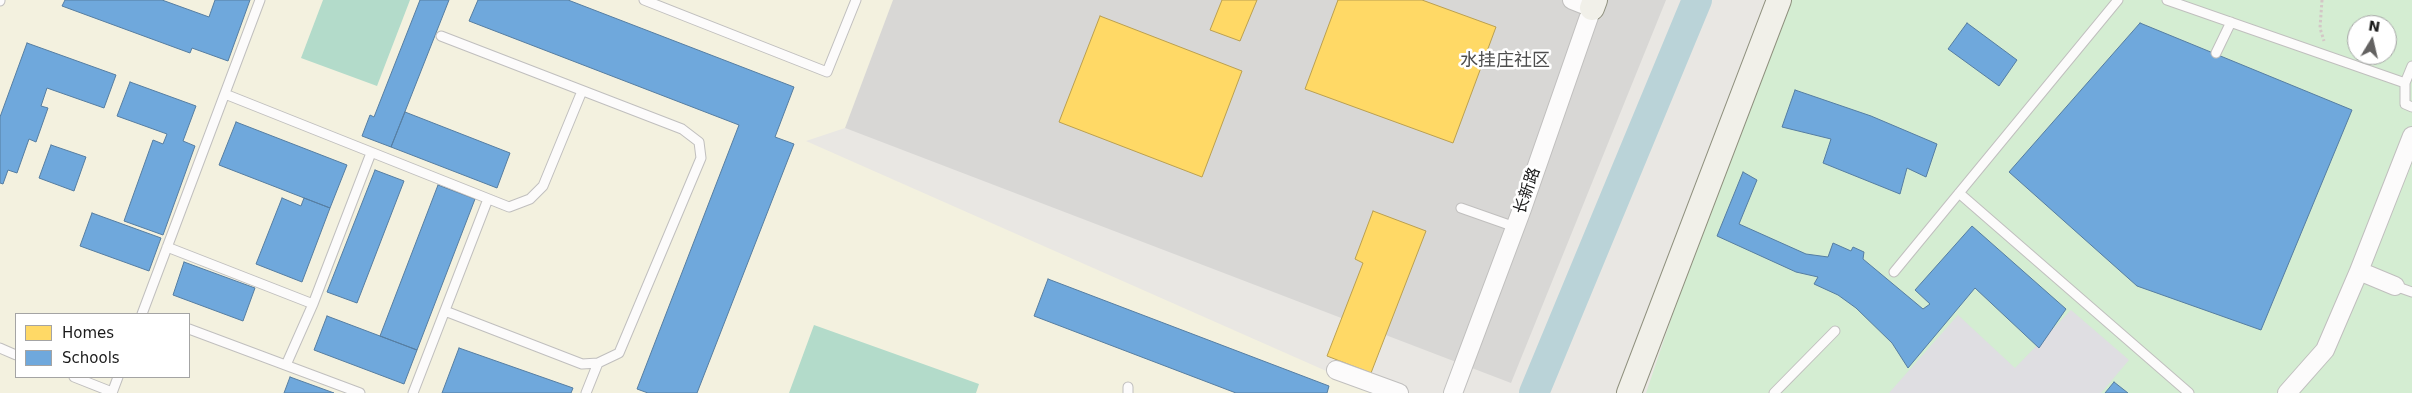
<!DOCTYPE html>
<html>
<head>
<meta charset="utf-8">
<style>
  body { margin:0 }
  #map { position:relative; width:2412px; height:393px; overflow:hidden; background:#e9e7e3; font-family:"DejaVu Sans",sans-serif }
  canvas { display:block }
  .legend { position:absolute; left:15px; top:313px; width:175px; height:65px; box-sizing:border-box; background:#fff; border:1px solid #a4a4a4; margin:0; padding:6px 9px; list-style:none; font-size:15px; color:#1b1b1b }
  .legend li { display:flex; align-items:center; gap:10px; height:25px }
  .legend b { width:25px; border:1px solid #a4a4a4 }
  .north { position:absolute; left:2347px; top:15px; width:50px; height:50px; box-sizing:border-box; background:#fff; border:1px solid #a4a4a4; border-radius:50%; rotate:9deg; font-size:14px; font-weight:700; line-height:20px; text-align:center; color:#1b1b1b }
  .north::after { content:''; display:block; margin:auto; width:18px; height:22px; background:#636261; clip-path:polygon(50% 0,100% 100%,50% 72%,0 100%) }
</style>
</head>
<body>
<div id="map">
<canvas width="2412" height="393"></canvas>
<ul class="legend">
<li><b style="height:14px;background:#ffd966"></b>Homes</li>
<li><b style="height:14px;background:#6fa8dc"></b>Schools</li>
</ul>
<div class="north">N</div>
</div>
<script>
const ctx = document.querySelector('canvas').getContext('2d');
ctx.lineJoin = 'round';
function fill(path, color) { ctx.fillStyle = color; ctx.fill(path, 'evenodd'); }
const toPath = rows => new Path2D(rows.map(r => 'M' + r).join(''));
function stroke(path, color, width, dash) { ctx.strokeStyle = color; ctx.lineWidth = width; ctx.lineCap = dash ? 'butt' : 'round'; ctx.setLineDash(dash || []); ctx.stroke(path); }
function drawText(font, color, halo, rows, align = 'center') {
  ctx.font = font + ' "DejaVu Sans","Noto Sans SC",sans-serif'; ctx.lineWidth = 5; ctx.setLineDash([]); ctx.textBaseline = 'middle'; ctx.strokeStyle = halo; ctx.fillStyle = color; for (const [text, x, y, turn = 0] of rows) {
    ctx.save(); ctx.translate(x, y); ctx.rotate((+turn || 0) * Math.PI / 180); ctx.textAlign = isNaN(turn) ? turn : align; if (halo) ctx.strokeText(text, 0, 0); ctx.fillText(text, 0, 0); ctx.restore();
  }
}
fill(toPath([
  [511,0,1666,0,1511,383]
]), '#d8d7d5');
fill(toPath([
  [0,0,893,0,845,128,806,141,1376,393,0,393],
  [16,314,189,314,189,377,16,377]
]), '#f3f1df');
fill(toPath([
  [1791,0,2412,0,2412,393,1646,393,1725,160,1772,53],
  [2357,25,2387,25,2387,55,2357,55]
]), '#d4edd2');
fill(toPath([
  [323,0,410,0,377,86,301,58],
  [814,325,979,384,976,393,789,393]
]), '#b3dbca');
fill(toPath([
  [2071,310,2129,360,2101,393,1889,393,1958,315,2015,368]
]), '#dfdee2');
const homes = toPath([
  [1222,0,1257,0,1240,41,1210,30,1222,0],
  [1338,0,1422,0,1496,27,1453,143,1305,89,1338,0],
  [1100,16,1242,71,1202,177,1059,122,1100,16],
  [1373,211,1426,231,1371,373,1327,356,1363,263,1355,259,1373,211]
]);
fill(homes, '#ffd966');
stroke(homes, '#bba050', 1);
const schools = toPath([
  [65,0,162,0,209,17,215,0,250,0,228,61,192,48,190,53,62,6,65,0],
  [420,0,449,0,391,147,362,136,370,115,374,117,420,0],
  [478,0,568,0,794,87,775,137,794,144,697,393,648,393,637,389,739,125,469,21,478,0],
  [1967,23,2017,60,1999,86,1948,49,1967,23],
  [2140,23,2352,110,2261,330,2137,286,2009,172,2140,23],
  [27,43,116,75,104,108,47,88,41,106,48,108,36,142,29,139,17,173,8,170,3,184,0,183,0,117,27,43],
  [130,82,196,106,183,141,195,146,163,235,124,221,153,140,163,144,167,134,117,116,130,82],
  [1795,90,1871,116,1937,144,1926,177,1907,168,1900,194,1823,163,1831,139,1782,127,1795,90],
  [405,112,510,153,497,188,391,147,405,112],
  [236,122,347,165,330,208,219,165,236,122],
  [51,145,86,157,74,191,39,178,51,145],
  [375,170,404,181,357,303,327,292,375,170],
  [1743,172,1757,180,1739,224,1806,254,1828,257,1833,243,1851,251,1853,247,1864,252,1863,259,1923,309,1930,304,1915,290,1972,226,2066,309,2039,348,1975,288,1908,368,1892,343,1856,308,1838,295,1814,284,1818,277,1796,272,1717,236,1743,172],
  [438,185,475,199,417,350,380,336,438,185],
  [282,198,301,206,304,198,330,208,302,282,256,264,282,198],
  [92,213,161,238,149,271,80,246,92,213],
  [184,262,255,288,243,321,173,295,184,262],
  [1048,279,1329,386,1327,393,1236,393,1034,316,1048,279],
  [327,316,417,350,404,384,314,350,327,316],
  [459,348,573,388,571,393,442,393,459,348],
  [290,377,334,393,284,393,290,377],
  [2114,382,2128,393,2105,393,2114,382]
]);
fill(schools, '#6fa8dc');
stroke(schools, '#567ea2', 1);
stroke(toPath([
  [1534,393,1697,0]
]), '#bad3d8', 30);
const lane = toPath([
  [644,0,827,72,856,0],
  [2167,0,2405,83],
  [0,1,0,0],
  [441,36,682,129,699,142,701,158,619,353,598,363,582,364,445,311],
  [2216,53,2231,22],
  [2412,66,2405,83,2405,104,2412,107],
  [225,94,509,207,530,199,543,186,582,91],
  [1959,193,2189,393],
  [1461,208,1515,227],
  [167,247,313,304,371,153],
  [1894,272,2118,0],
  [2395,286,2412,292],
  [142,314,260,0],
  [189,329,360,393],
  [0,348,16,355],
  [286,365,313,304],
  [74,377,112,392],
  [112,393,118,377],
  [413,393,488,199],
  [586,393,598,363],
  [1128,393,1128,387],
  [1774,393,1835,331]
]);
const street = toPath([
  [2359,271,2412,136],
  [1336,370,1399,393],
  [1453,393,1522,209,1592,8,1572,0],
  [2287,393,2325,350,2359,271,2395,286]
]);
const secondary = toPath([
  [1592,8,1595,0],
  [1629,393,1779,0]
]);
stroke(lane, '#c0bfbe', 11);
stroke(street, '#c0bfbe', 20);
stroke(secondary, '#8f907e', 26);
stroke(toPath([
  [2322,0,2320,28,2324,41]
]), '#d3c7c6', 3, [2.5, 2.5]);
stroke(lane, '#fcfbfb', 9);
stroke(street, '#fcfbfb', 18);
stroke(secondary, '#f1f0e9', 24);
drawText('16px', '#1b1b1b', '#fff', [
  ["长新路",1528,191,-71]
]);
drawText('18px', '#4e4e4e', '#fff', [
  ["水挂庄社区",1505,61]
]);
</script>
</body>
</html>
